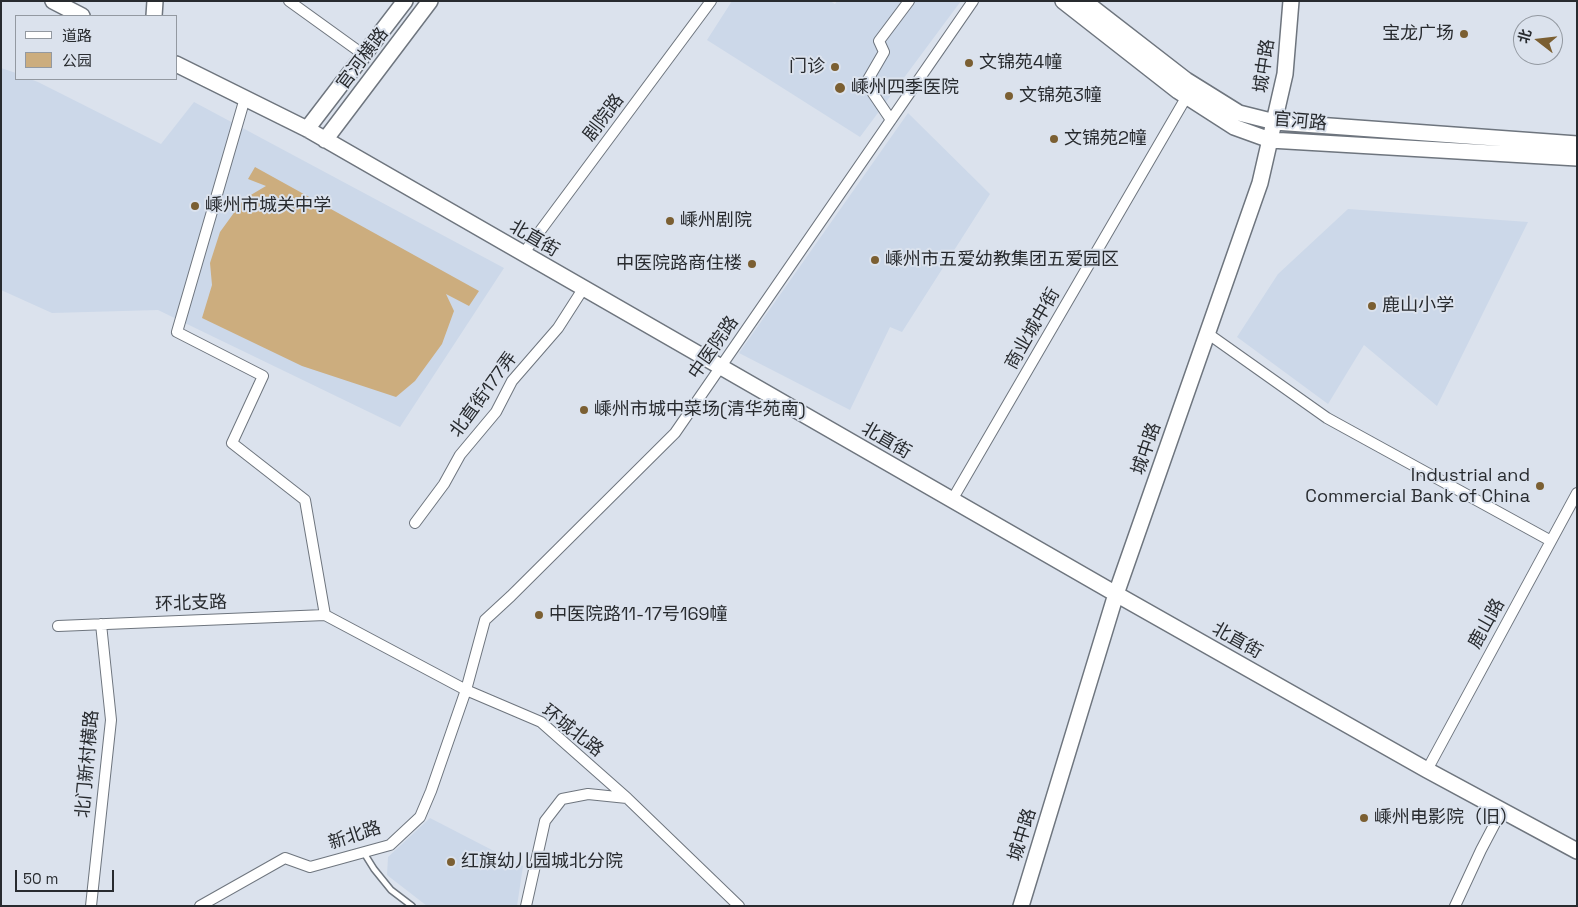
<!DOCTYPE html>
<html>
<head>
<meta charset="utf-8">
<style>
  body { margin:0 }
  #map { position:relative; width:1578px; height:907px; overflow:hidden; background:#dbe2ed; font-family:"Space Grotesk","Noto Sans SC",sans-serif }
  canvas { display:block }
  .frame { position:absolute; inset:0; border:2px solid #282b2f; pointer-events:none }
  .legend { position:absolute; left:15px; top:15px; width:162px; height:65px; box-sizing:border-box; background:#dbe2ed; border:1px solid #9399a1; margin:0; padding:6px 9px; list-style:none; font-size:15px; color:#282b2f }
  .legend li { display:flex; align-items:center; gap:10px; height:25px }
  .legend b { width:25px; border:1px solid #9399a1 }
  .north { position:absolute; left:1513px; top:15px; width:50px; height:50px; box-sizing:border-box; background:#dbe2ed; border:1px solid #9399a1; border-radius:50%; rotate:286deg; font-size:14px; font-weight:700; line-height:20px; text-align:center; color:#282b2f }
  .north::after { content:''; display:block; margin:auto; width:18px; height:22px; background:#7b5f32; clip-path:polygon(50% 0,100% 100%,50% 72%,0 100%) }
  .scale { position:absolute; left:15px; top:870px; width:99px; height:22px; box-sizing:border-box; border:2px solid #282b2f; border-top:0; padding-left:6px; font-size:15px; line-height:18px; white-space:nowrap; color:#282b2f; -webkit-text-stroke:4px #dbe2ed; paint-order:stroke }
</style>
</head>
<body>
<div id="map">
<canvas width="1578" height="907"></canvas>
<div class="frame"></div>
<ul class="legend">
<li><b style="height:6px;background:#fff"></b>道路</li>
<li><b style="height:14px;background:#ccad7e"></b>公园</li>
</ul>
<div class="north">北</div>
<div class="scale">50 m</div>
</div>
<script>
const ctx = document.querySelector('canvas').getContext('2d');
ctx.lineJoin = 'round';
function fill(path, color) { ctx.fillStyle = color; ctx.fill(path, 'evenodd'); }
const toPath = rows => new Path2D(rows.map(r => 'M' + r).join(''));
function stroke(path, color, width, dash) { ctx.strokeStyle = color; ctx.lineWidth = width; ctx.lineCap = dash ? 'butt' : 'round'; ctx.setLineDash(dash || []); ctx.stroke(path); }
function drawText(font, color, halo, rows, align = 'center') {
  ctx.font = font + ' "Space Grotesk","Noto Sans SC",sans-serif'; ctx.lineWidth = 4; ctx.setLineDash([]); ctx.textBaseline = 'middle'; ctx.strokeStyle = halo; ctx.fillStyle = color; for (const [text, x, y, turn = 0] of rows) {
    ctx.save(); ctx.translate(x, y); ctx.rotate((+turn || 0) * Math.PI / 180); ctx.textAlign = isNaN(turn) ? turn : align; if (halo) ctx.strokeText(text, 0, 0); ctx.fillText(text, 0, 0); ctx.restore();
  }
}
fill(toPath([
  [732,1,830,1,835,4,837,1,961,1,860,137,707,40],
  [1,68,16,73,16,79,30,79,38,82,161,144,194,102,504,268,400,427,158,310,52,313,1,290],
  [908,113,990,194,902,332,890,327,850,410,739,353],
  [1348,209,1528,222,1437,406,1364,345,1328,404,1237,337,1278,274],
  [430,818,523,866,517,906,427,906,387,875,388,857]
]), '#ccd8e9');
fill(toPath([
  [255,167,479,291,469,306,446,294,454,311,442,344,415,381,396,397,302,366,202,318,212,285,210,263,220,232,244,199,266,186,248,179]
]), '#ccad7e');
const lane = toPath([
  [364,853,374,869,391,890,412,906]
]);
const street = toPath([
  [289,1,364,55],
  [245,98,177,332,263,376,232,443,305,500,325,615],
  [891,120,866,83,884,52,879,41,909,1],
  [523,254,711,1],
  [1207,333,1327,418,1551,541],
  [952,500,1187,96],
  [415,523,444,484,460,455,496,412,512,381,558,328,583,289],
  [325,615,466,690,541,722,627,798,739,906],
  [58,626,325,615],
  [1427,770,1577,493],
  [91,906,111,720,101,624],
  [200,906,285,858,310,867,390,845,420,817,431,791,466,690,485,620,511,596,675,433,973,1],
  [526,906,545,821,562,799,588,794,627,798],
  [1455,906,1481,850,1502,810]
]);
const secondary = toPath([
  [53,1,82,16],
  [1063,1,1178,91,1234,127,1270,140,1577,158],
  [1084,1,1186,80,1239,113,1275,122,1577,144],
  [154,16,155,1],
  [176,64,307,129,1116,594,1427,770,1577,851],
  [307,129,405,1],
  [325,140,430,1],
  [1021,906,1116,594,1260,183,1285,74,1291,1]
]);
stroke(lane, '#6e757e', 8);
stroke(street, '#6e757e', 12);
stroke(secondary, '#6e757e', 18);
stroke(lane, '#fff', 5);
stroke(street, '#fff', 10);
stroke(secondary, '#fff', 15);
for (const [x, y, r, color] of [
  [1464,34,5,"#7b5f32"],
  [969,63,5,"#7b5f32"],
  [835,67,5,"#7b5f32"],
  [840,88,6,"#7b5f32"],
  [1009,96,5,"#7b5f32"],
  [1054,139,5,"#7b5f32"],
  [195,206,5,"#7b5f32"],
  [670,221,5,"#7b5f32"],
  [875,260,5,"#7b5f32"],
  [752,264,5,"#7b5f32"],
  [1372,306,5,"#7b5f32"],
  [584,410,5,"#7b5f32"],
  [1540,486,5,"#7b5f32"],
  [539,615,5,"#7b5f32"],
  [1364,818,5,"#7b5f32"],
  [451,862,5,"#7b5f32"]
]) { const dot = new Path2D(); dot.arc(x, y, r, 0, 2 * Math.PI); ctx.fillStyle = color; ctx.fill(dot); stroke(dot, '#dbe2ed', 2); }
drawText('18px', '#282b2f', '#dbe2ed', [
  ["宝龙广场",1454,34,"right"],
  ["文锦苑4幢",979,63],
  ["门诊",825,67,"right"],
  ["嵊州四季医院",851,88],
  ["文锦苑3幢",1019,96],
  ["文锦苑2幢",1064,139],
  ["嵊州市城关中学",205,206],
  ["嵊州剧院",680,221],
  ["嵊州市五爱幼教集团五爱园区",885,260],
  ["中医院路商住楼",742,264,"right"],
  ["鹿山小学",1382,306],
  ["嵊州市城中菜场(清华苑南)",594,410],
  ["Industrial and",1530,476,"right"],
  ["Commercial Bank of China",1530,497,"right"],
  ["中医院路11-17号169幢",549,615],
  ["嵊州电影院（旧）",1374,818],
  ["红旗幼儿园城北分院",461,862]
], 'left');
drawText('18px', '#282b2f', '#dbe2ed', [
  ["官河横路",363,59,-53],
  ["城中路",1265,66,-82],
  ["剧院路",604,118,-53],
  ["官河路",1300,122,5],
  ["北直街",534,239,30],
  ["商业城中街",1033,329,-60],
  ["中医院路",714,348,-55],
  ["北直街177弄",484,395,-54],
  ["北直街",886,441,30],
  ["城中路",1147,449,-71],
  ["环北支路",191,604,-2],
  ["鹿山路",1487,624,-61],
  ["北直街",1237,641,29],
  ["环城北路",572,731,38],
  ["北门新村横路",88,764,-85],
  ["城中路",1023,835,-73],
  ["新北路",355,836,-18]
]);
</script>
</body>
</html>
